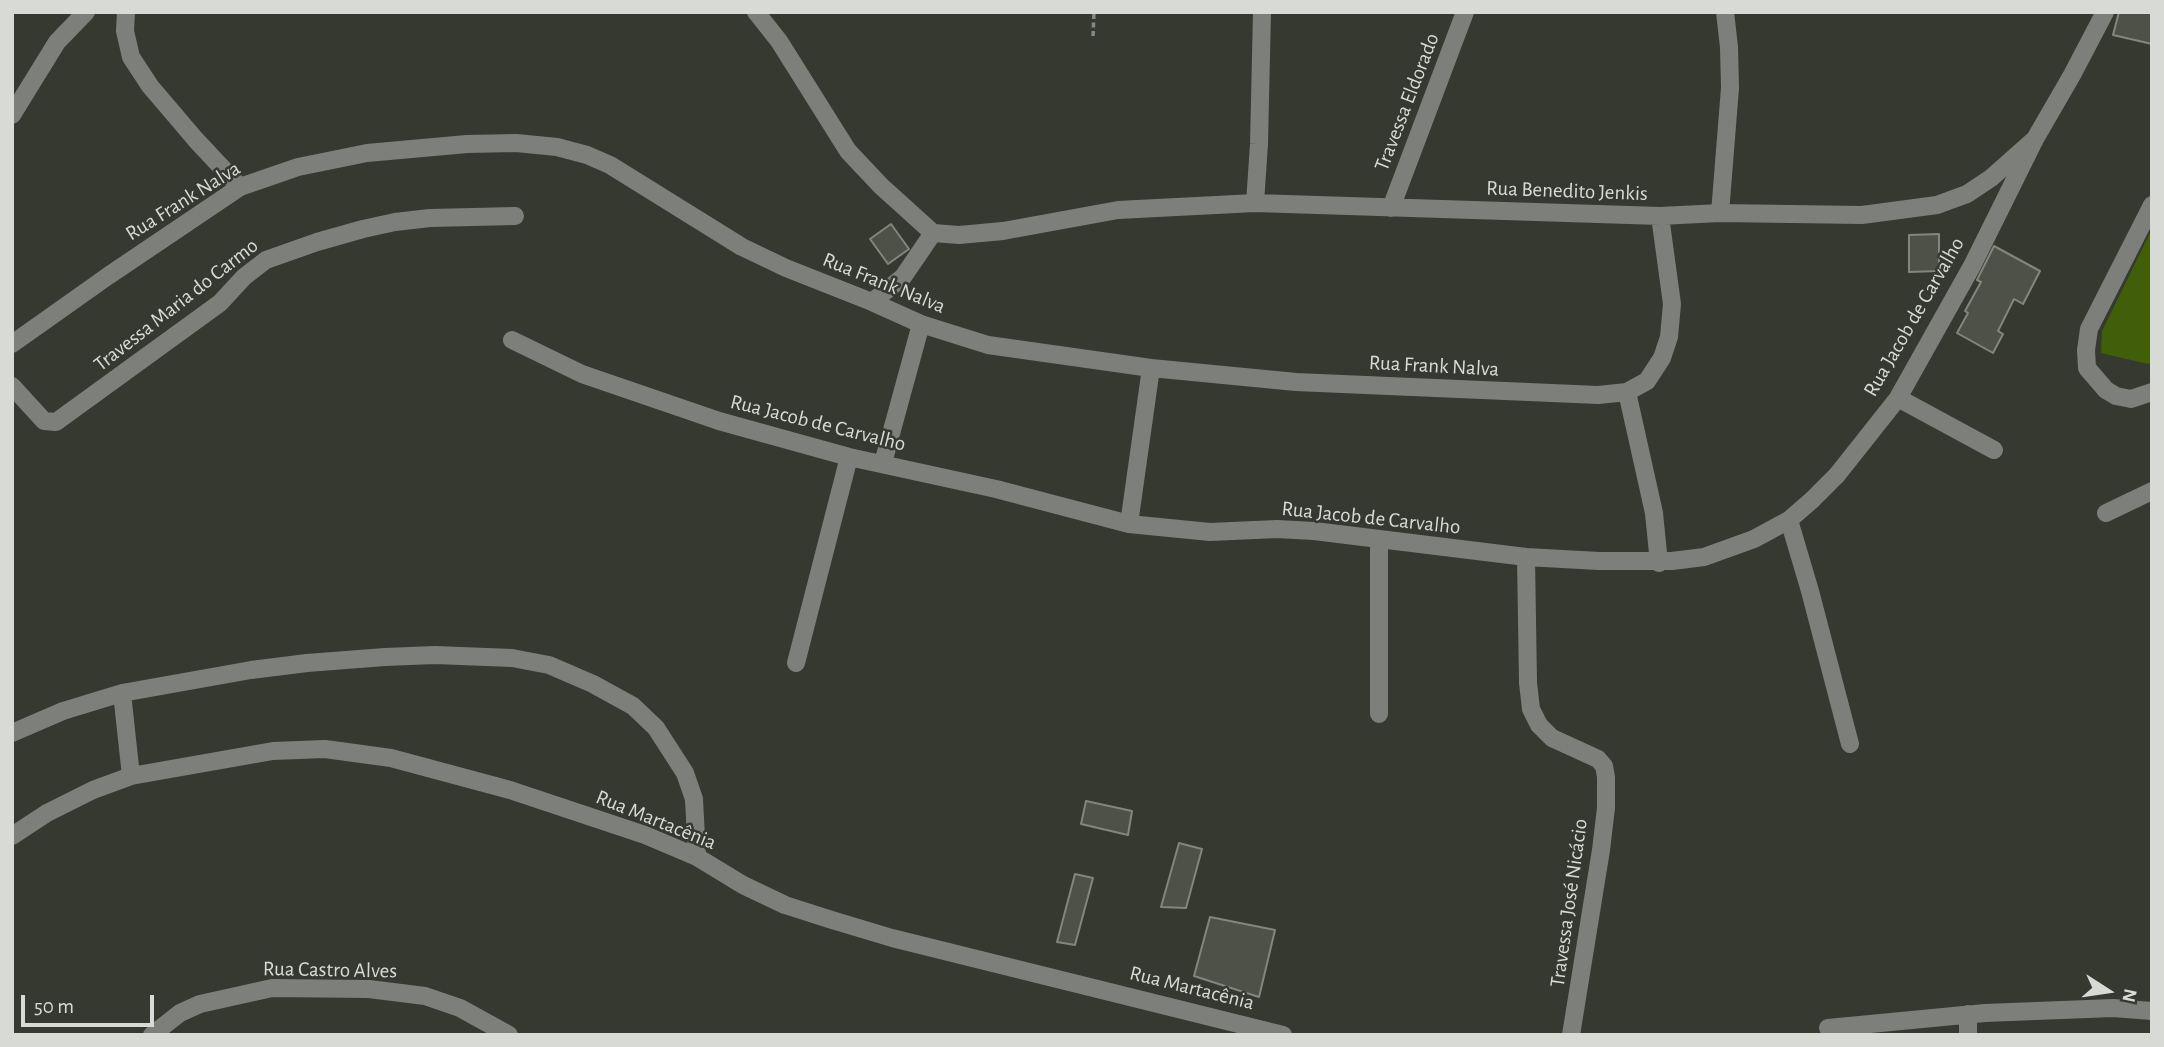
<!DOCTYPE html>
<html>
<head>
<meta charset="utf-8">
<style>
  body { margin:0 }
  #map { position:relative; width:2164px; height:1047px; overflow:hidden; background:#353930; font-family:"Alegreya Sans",sans-serif }
  canvas { display:block }
  .frame { position:absolute; inset:0; border:14px solid #d8dbd5; pointer-events:none }
  .north { position:absolute; left:2073px; top:956px; width:70px; height:70px; -webkit-text-stroke:5px #353930; paint-order:stroke; rotate:102deg; font-size:19px; font-weight:700; line-height:28px; text-align:center; color:#d8dbd5 }
  .north::after { content:''; display:block; margin:auto; width:24px; height:32px; background:#d8dbd5; clip-path:polygon(50% 0,100% 100%,50% 72%,0 100%) }
  .scale { position:absolute; left:21px; top:995px; width:133px; height:32px; box-sizing:border-box; border:4px solid #d8dbd5; border-top:0; padding-left:9px; font-size:21px; line-height:24px; white-space:nowrap; color:#d8dbd5; -webkit-text-stroke:5px #353930; paint-order:stroke }
</style>
</head>
<body>
<div id="map">
<canvas width="2164" height="1047"></canvas>
<div class="frame"></div>
<div class="north">N</div>
<div class="scale">50 m</div>
</div>
<script>
const ctx = document.querySelector('canvas').getContext('2d');
ctx.lineJoin = 'round';
function fill(path, color) { ctx.fillStyle = color; ctx.fill(path, 'evenodd'); }
const toPath = rows => new Path2D(rows.map(r => 'M' + r).join(''));
function stroke(path, color, width, dash) { ctx.strokeStyle = color; ctx.lineWidth = width; ctx.lineCap = dash ? 'butt' : 'round'; ctx.setLineDash(dash || []); ctx.stroke(path); }
function drawText(font, color, halo, rows, align = 'center') {
  ctx.font = font + ' "Alegreya Sans",sans-serif'; ctx.lineWidth = 5; ctx.setLineDash([]); ctx.textBaseline = 'middle'; ctx.strokeStyle = halo; ctx.fillStyle = color; for (const [text, x, y, turn = 0] of rows) {
    ctx.save(); ctx.translate(x, y); ctx.rotate((+turn || 0) * Math.PI / 180); ctx.textAlign = isNaN(turn) ? turn : align; if (halo) ctx.strokeText(text, 0, 0); ctx.fillText(text, 0, 0); ctx.restore();
  }
}
fill(toPath([
  [2152,229,2152,363,2148,364,2101,353,2102,331]
]), '#415e0a');
const building = toPath([
  [2119,12,2152,12,2152,44,2113,35,2119,12],
  [891,224,909,249,888,264,870,239,891,224],
  [1939,234,1939,271,1909,272,1909,235,1939,234],
  [1994,246,2040,271,2023,304,2014,299,1998,331,2003,334,1993,353,1957,333,1968,313,1965,311,1981,282,1977,280,1994,246],
  [1086,801,1132,811,1128,835,1081,824,1086,801],
  [1179,843,1202,849,1186,908,1161,907,1179,843],
  [1075,874,1093,878,1075,945,1057,942,1075,874],
  [1210,917,1275,930,1259,997,1194,976,1210,917]
]);
fill(building, '#4d5148');
stroke(building, '#82877d', 2);
stroke(toPath([
  [1093,36,1094,12]
]), '#858981', 3.5, [5, 3.5]);
stroke(toPath([
  [126,12,125,31,131,57,150,86,196,140,240,187],
  [756,12,779,41,848,151,881,186,933,233,959,235,1003,231,1118,210,1255,203,1660,216,1720,213,1862,215,1937,205,1967,194,1991,178,2035,139,2072,75,2105,12],
  [12,115,57,42,86,12],
  [1255,203,1259,144,1262,12],
  [2152,205,2089,329,2086,350,2087,368,2106,390,2116,396,2131,399,2152,392],
  [1391,208,1465,12],
  [1720,213,1730,88,1729,47,1725,12],
  [872,302,903,277,933,233],
  [512,340,582,374,719,421,849,457,996,489,1129,524,1210,532,1277,529,1314,531,1526,557,1599,561,1672,561,1704,557,1754,539,1789,520,1812,500,1837,475,1898,398,1972,266,2035,139],
  [12,344,108,276,240,187,298,167,367,153,467,144,516,143,557,147,587,155,610,165,742,247,786,268,872,302,921,324,988,345,1151,368,1296,382,1598,395,1627,392,1647,381,1662,358,1669,337,1672,304,1660,216],
  [12,386,44,421,56,422,220,303,244,277,266,260,317,242,363,229,395,222,430,218,515,216],
  [1627,392,1654,513,1659,563],
  [1898,398,1994,450],
  [883,463,921,324],
  [2106,513,2152,491],
  [1789,520,1810,591,1850,744],
  [1129,524,1151,368],
  [1379,540,1379,714],
  [1526,557,1528,683,1531,709,1539,725,1552,738,1598,759,1604,766,1606,777,1606,808,1601,850,1571,1035],
  [796,663,849,457],
  [122,693,131,776],
  [12,733,63,711,122,693,251,670,307,663,385,657,435,655,512,658,549,665,593,684,633,706,656,728,685,773,694,799,697,857],
  [12,836,47,813,93,790,131,776,273,751,325,749,391,758,510,790,645,835,697,857,743,885,785,905,832,920,892,938,1283,1035],
  [1968,1014,1968,1035],
  [1828,1028,1985,1013,2113,1008,2152,1011],
  [152,1035,180,1013,200,1004,272,988,369,989,425,996,460,1008,509,1035]
]), '#7d7f7b', 18);
drawText('21px', '#d8dbd5', '#353930', [
  ["Travessa Eldorado",1407,102,-69],
  ["Rua Benedito Jenkis",1567,191,2],
  ["Rua Frank Nalva",183,201,-32],
  ["Rua Frank Nalva",884,283,22],
  ["Travessa Maria do Carmo",176,305,-38],
  ["Rua Jacob de Carvalho",1914,317,-60],
  ["Rua Frank Nalva",1434,366,3],
  ["Rua Jacob de Carvalho",818,423,14],
  ["Rua Jacob de Carvalho",1371,518,6],
  ["Rua Martacênia",656,820,22],
  ["Travessa José Nicácio",1569,903,-82],
  ["Rua Castro Alves",330,970,1],
  ["Rua Martacênia",1192,988,14]
]);
</script>
</body>
</html>
